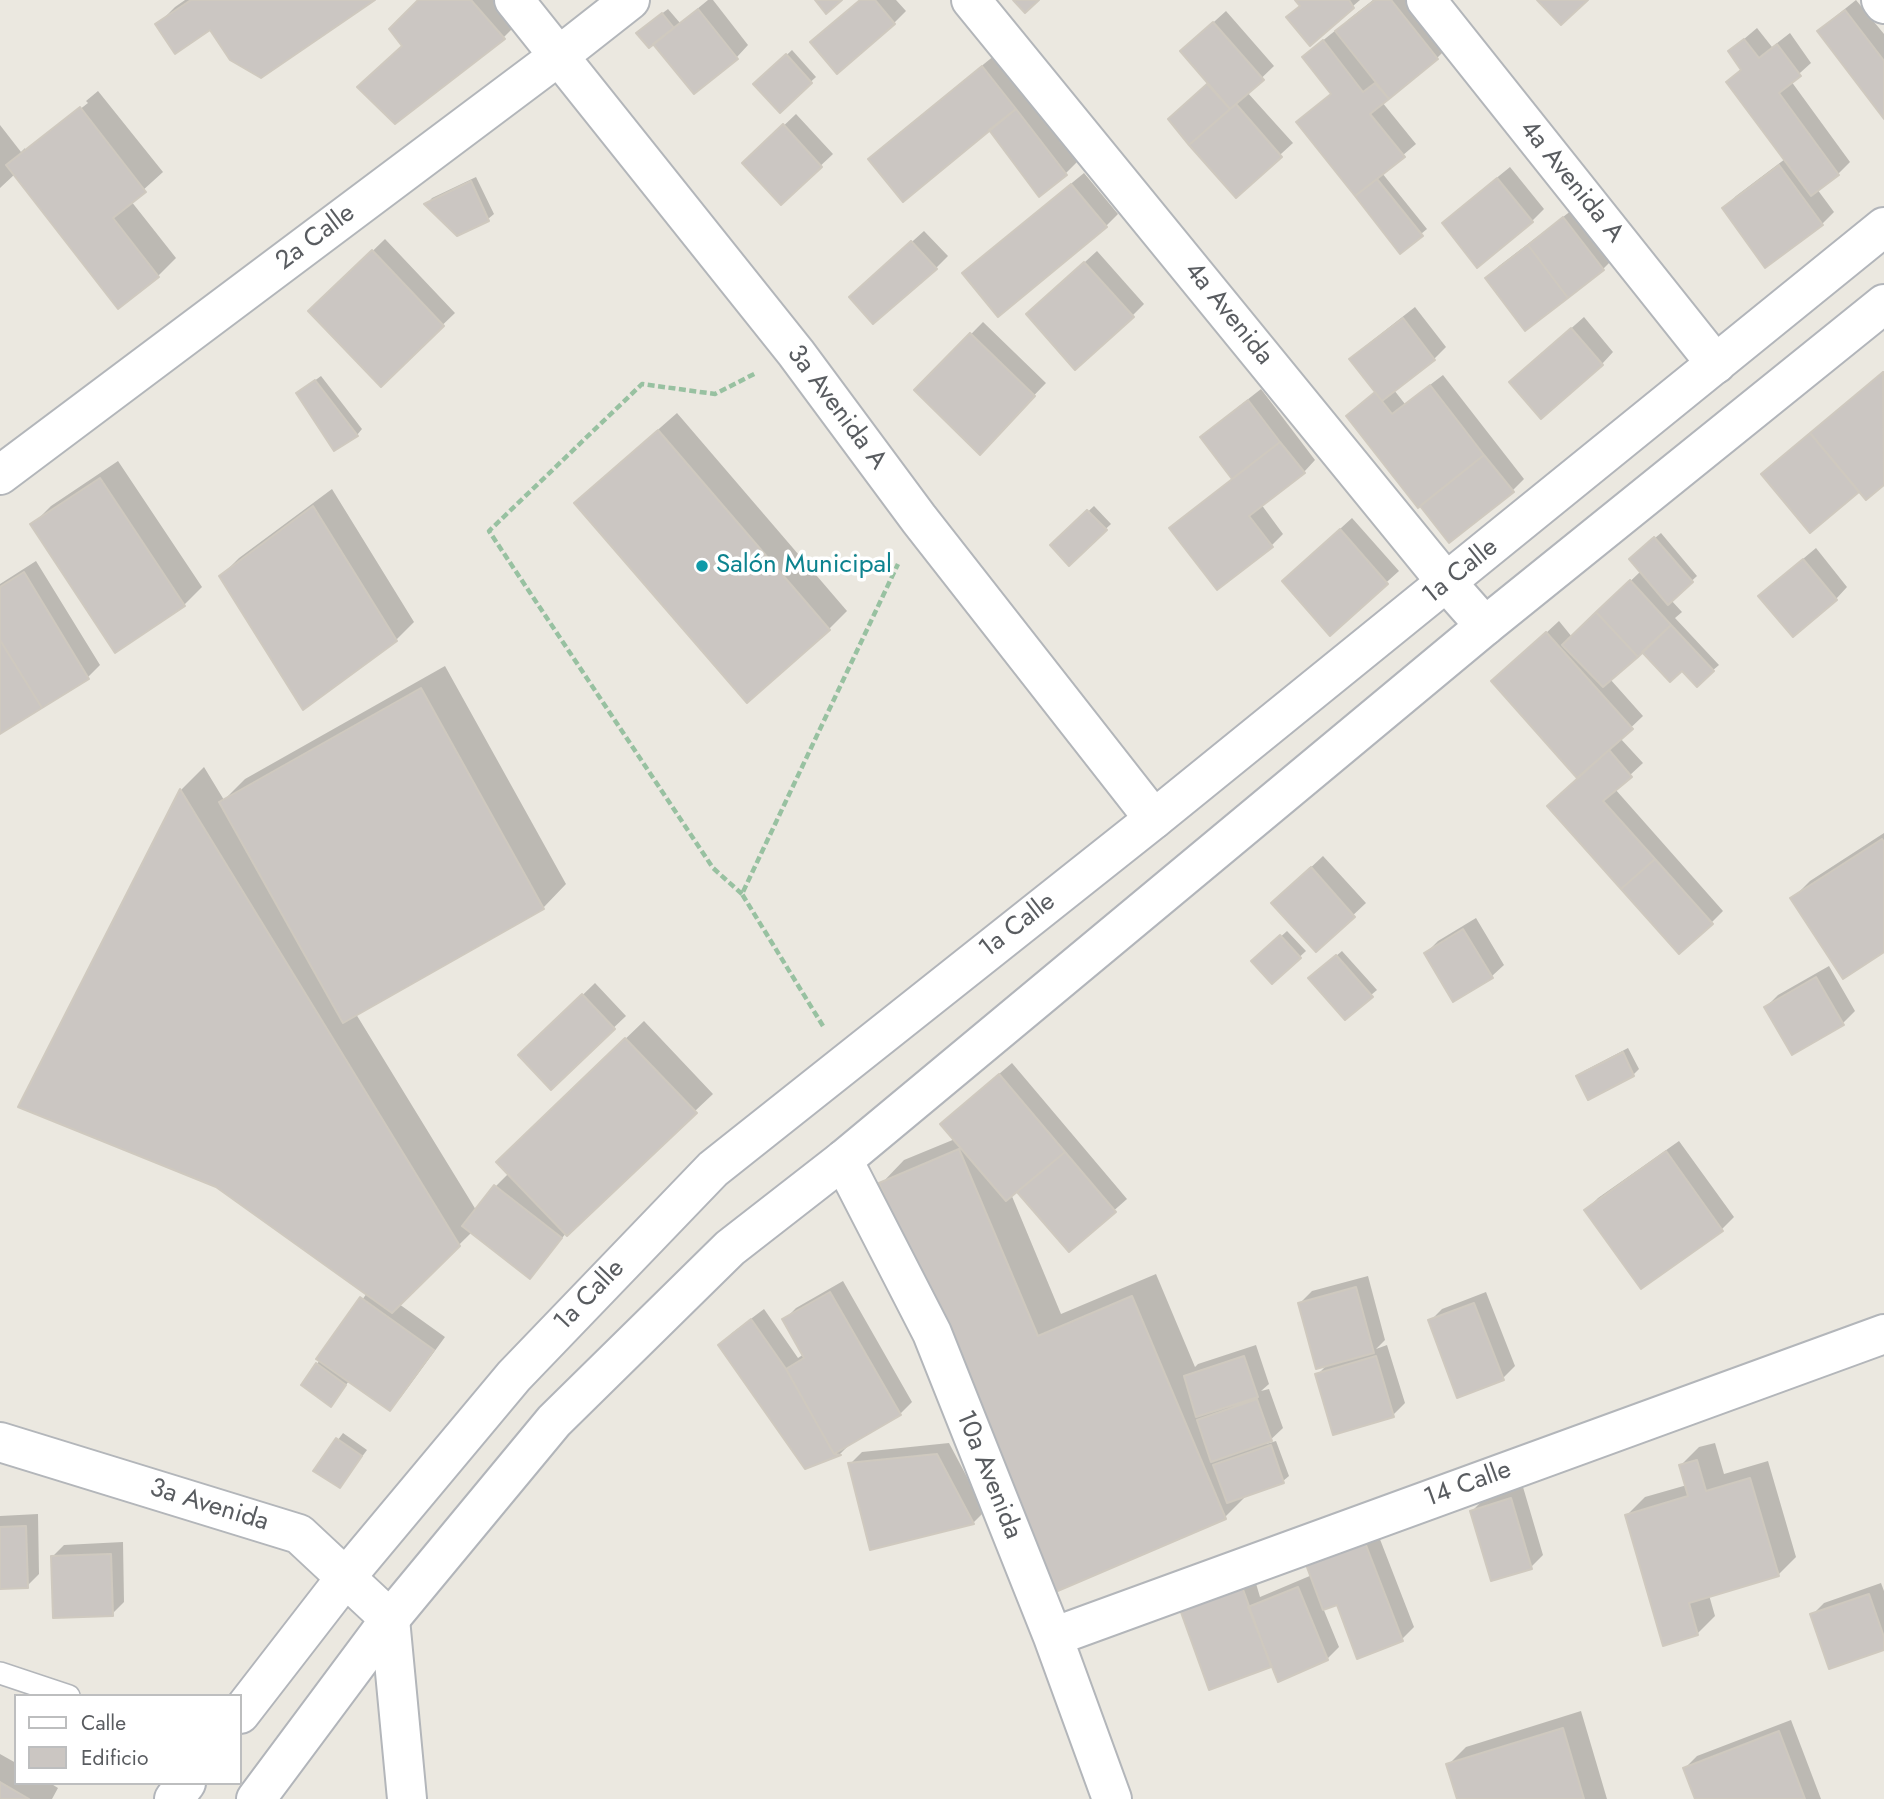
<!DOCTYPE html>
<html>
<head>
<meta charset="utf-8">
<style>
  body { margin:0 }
  #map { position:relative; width:1884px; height:1799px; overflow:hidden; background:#ebe8e0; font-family:Jost,sans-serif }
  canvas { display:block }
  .legend { position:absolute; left:14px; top:1694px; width:228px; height:91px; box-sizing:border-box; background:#fff; border:2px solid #bdbebf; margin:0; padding:9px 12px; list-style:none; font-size:21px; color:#595c60 }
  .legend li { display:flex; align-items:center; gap:14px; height:35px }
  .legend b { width:35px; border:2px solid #bdbebf }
</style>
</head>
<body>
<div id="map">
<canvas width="1884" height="1799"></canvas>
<ul class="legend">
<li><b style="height:9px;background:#fff"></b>Calle</li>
<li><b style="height:19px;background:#cbc6c2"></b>Edificio</li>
</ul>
</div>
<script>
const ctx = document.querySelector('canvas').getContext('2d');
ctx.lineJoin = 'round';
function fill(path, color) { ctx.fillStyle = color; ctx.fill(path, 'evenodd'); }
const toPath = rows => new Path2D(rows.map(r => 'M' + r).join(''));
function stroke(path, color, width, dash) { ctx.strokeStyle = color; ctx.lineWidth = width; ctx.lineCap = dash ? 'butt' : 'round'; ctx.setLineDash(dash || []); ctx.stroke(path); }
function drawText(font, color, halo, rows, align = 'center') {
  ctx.font = font + ' Jost,sans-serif'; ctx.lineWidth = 7; ctx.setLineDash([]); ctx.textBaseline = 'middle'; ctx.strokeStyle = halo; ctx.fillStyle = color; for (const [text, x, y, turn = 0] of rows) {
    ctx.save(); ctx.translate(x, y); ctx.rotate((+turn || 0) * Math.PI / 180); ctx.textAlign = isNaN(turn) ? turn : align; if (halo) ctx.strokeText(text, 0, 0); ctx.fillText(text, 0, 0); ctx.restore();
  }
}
fill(toPath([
  [185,0,372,0,211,28,157,25,175,7],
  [420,0,505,0,522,19,504,37,395,122,404,45],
  [708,0,713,0,748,45,737,57,644,27,668,9,680,23],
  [860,0,896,0,906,11,894,23,812,42],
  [1297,0,1360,0,1310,43,1301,5],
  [1373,0,1412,0,1449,46,1437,58,1382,102,1416,144,1382,173,1427,229,1400,251,1298,122,1332,93,1304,57,1316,46,1336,30,1337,31,1349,19],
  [1856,0,1884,34,1884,116,1819,32,1831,20],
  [1226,11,1274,66,1247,92,1293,143,1236,195,1170,119,1210,83,1194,40],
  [1757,28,1772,47,1790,33,1811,63,1791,81,1850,162,1838,174,1817,189,1834,212,1822,224,1724,208,1736,196,1785,159,1728,82,1742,68,1730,51],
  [792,50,816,77,780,110,756,84],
  [995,55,1077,162,1066,173,989,128,870,159,882,147],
  [98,91,163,172,131,201,176,258,158,276,15,174,0,188,0,125,21,152,25,148,25,152,88,103,86,101],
  [796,114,833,154,781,203,757,151],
  [1510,167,1544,209,1532,221,1477,265,1444,223,1456,211],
  [1084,173,1118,214,1106,226,977,261],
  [476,177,494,214,488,219,427,204,432,198],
  [1576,207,1615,257,1603,269,1526,328,1487,278,1499,266],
  [924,231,948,256,936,268,864,285],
  [385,239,455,313,381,384,311,311],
  [1097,251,1144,304,1132,316,1040,303],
  [1415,307,1446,347,1434,359,1394,390,1405,404,1443,375,1524,479,1512,491,1348,416,1376,391,1352,359,1364,347],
  [1584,317,1613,352,1602,364,1523,371],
  [983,322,1046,383,979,452,916,390],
  [1884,371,1884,483,1866,498,1859,490,1810,530,1763,474,1775,462],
  [321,376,362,429,357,435,298,393],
  [1261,389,1315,460,1304,472,1261,504,1283,534,1271,546,1171,529,1183,517,1233,478,1202,438,1214,426],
  [677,413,847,611,829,629,748,700,577,503,595,485],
  [118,461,202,587,184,605,33,524,51,506],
  [332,489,414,622,396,640,221,576,239,558],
  [1094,506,1111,524,1069,563,1052,545],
  [1352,518,1399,571,1330,633,1296,569],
  [1661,533,1697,576,1671,600,1682,612,1675,618,1719,665,1697,684,1667,631,1610,679,1643,716,1620,738,1643,763,1615,789,1723,911,1711,923,1493,682,1559,621,1572,637,1641,571,1637,553],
  [1816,548,1847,587,1836,599,1773,584],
  [36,561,100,665,88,677,0,731,0,584],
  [445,666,566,884,543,908,356,1014,476,1210,496,1186,509,1173,516,1144,644,1021,713,1094,566,1233,541,1265,530,1277,472,1232,399,1304,445,1337,401,1397,389,1409,349,1381,331,1404,317,1364,367,1293,217,1186,20,1106,181,790,204,767,224,800,245,779],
  [1884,833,1884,950,1792,899,1810,881],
  [1323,856,1366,903,1316,950,1285,892],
  [1476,918,1504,965,1492,976,1426,953,1438,941],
  [1287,931,1306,951,1272,982,1254,961],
  [1342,951,1377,990,1371,995,1316,973],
  [1829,966,1855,1011,1843,1023,1793,1053,1766,1007,1778,995],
  [595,983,626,1016,551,1087,521,1055],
  [1628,1048,1639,1069,1633,1075,1578,1077,1584,1071],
  [1012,1063,1127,1199,1069,1250,1017,1189,1011,1194,1061,1314,1156,1274,1195,1367,1198,1364,1256,1345,1269,1384,1261,1391,1269,1389,1283,1428,1266,1444,1276,1441,1289,1476,1283,1481,1249,1493,1225,1517,881,1184,904,1160,955,1139,954,1112],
  [1679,1141,1734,1217,1722,1229,1642,1287,1586,1210,1598,1198],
  [1368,1276,1385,1340,1376,1349,1387,1345,1405,1403,1393,1415,1317,1375,1328,1364,1300,1303,1312,1291],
  [843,1281,912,1402,900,1414,851,1443,840,1454,806,1467,720,1345,732,1333,764,1309,798,1358,804,1354,784,1320,796,1308],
  [1486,1292,1515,1366,1503,1378,1430,1321,1442,1309],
  [343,1433,367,1450,340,1486,316,1470],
  [949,1443,985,1511,973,1523,850,1464,862,1452],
  [1715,1443,1724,1474,1768,1461,1796,1557,1778,1575,1709,1595,1715,1616,1697,1634,1627,1515,1645,1497,1687,1485,1681,1465,1699,1447],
  [1523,1487,1543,1555,1531,1567,1472,1511,1484,1499],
  [38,1514,39,1574,27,1586,0,1587,0,1516],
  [1376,1529,1414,1627,1402,1639,1338,1603,1323,1608,1339,1647,1327,1659,1273,1665,1210,1688,1180,1605,1252,1570,1260,1597,1312,1575],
  [123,1542,124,1602,112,1614,52,1557,64,1545],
  [1881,1583,1884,1591,1884,1649,1812,1615,1824,1603],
  [1581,1711,1607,1799,1459,1799,1448,1765,1466,1747],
  [1791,1720,1821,1799,1697,1799,1685,1768,1697,1756],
  [0,1754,16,1763,16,1783,50,1783,58,1788,52,1799,0,1799]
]), '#0003');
const building = toPath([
  [191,0,375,0,261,78,230,60,210,30,175,54,155,24,191,0],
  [418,0,471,0,505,39,395,124,357,87,402,46,389,29,418,0],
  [815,0,842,0,826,14,815,0],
  [860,0,875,0,895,24,837,74,810,42,860,0],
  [1013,0,1039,0,1025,13,1013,0],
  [1295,0,1349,0,1354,8,1310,46,1286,17,1300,6,1295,0],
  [1375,0,1391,0,1438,59,1389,99,1335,31,1375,0],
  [1537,0,1588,0,1561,25,1537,0],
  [698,9,738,59,694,94,653,44,698,9],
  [1845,10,1884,61,1884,119,1817,31,1845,10],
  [662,13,674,28,649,48,636,33,662,13],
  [1213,22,1264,80,1230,109,1180,51,1213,22],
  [1744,39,1759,58,1777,44,1801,76,1779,93,1839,175,1811,196,1726,82,1741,70,1728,51,1744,39],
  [1323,40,1363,92,1375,83,1389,99,1370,114,1405,157,1355,196,1296,122,1331,94,1302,57,1323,40],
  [786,54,812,83,780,113,753,84,786,54],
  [982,66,1016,109,903,202,868,159,982,66],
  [1207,84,1230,109,1189,145,1168,119,1207,84],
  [1236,104,1282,157,1236,198,1189,145,1236,104],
  [80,107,146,192,113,218,159,277,118,309,6,165,80,107],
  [1016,109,1067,175,1039,197,989,130,1016,109],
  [783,124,822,167,781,205,742,163,783,124],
  [1779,165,1823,225,1765,268,1722,208,1779,165],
  [1497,178,1533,222,1477,268,1442,223,1497,178],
  [1377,179,1423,236,1400,254,1355,196,1377,179],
  [471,181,489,221,457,236,424,204,471,181],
  [1071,184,1107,227,998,317,962,273,1071,184],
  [1563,217,1604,270,1568,298,1528,245,1563,217],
  [911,241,937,269,873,324,849,297,911,241],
  [1528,245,1568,298,1525,331,1485,278,1528,245],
  [372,250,444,326,381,387,308,311,372,250],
  [1084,262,1134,317,1075,370,1026,314,1084,262],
  [1403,318,1435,360,1382,401,1349,359,1403,318],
  [1571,328,1603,365,1541,419,1509,382,1571,328],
  [970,333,1035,396,980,455,914,390,970,333],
  [1883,372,1884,485,1866,500,1810,433,1883,372],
  [315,380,358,436,334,451,296,393,315,380],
  [1430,385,1484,455,1418,508,1346,416,1375,392,1392,414,1430,385],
  [1248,400,1280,442,1232,479,1200,437,1248,400],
  [658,430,830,630,747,703,574,503,658,430],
  [1810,433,1859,492,1810,533,1761,474,1810,433],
  [1280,442,1305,473,1249,516,1273,547,1217,590,1169,528,1280,442],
  [1484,455,1514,492,1449,543,1420,506,1484,455],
  [100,478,185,606,115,653,30,524,100,478],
  [313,506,397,641,303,710,219,576,313,506],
  [1087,510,1107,530,1069,566,1050,545,1087,510],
  [1340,529,1388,584,1330,636,1282,581,1340,529],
  [1654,537,1693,582,1668,605,1629,559,1654,537],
  [1803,559,1837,600,1793,637,1758,596,1803,559],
  [24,572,89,679,42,708,0,640,0,587,24,572],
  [1630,580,1671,625,1638,657,1596,612,1630,580],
  [1596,612,1638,657,1603,687,1562,645,1596,612],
  [1671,625,1714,671,1697,687,1682,671,1670,682,1642,652,1671,625],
  [1546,632,1633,729,1577,778,1491,681,1546,632],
  [0,640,42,708,0,734,0,640],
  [421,688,544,909,343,1023,219,802,421,688],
  [1609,750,1632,777,1603,801,1655,859,1621,889,1547,806,1609,750],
  [180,789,460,1246,392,1313,216,1187,18,1107,180,789],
  [1882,839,1884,842,1884,952,1843,979,1790,898,1882,839],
  [1655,859,1713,924,1679,954,1621,889,1655,859],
  [1311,867,1355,917,1316,952,1271,903,1311,867],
  [1463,929,1493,978,1453,1002,1424,953,1463,929],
  [1280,935,1301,958,1272,984,1251,961,1280,935],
  [1336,955,1373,997,1345,1020,1308,978,1336,955],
  [1816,977,1844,1025,1792,1055,1764,1007,1816,977],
  [582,994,615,1029,551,1090,518,1055,582,994],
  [625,1038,697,1113,567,1236,496,1162,625,1038],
  [1623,1052,1634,1076,1588,1100,1576,1076,1623,1052],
  [999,1074,1065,1152,1006,1201,940,1124,999,1074],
  [959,1149,1038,1336,1132,1296,1226,1519,1053,1593,879,1183,959,1149],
  [1666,1151,1723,1231,1641,1289,1584,1210,1666,1151],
  [1065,1152,1116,1212,1069,1252,1017,1192,1065,1152],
  [494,1185,562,1238,530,1279,462,1226,494,1185],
  [1356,1287,1374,1353,1316,1369,1298,1303,1356,1287],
  [830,1292,901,1415,834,1454,786,1369,804,1358,782,1319,830,1292],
  [360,1297,434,1350,390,1411,316,1359,360,1297],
  [1474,1303,1504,1380,1457,1398,1428,1320,1474,1303],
  [751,1319,786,1369,834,1454,841,1455,805,1469,718,1345,751,1319],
  [1244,1356,1258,1397,1196,1417,1184,1376,1244,1356],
  [1376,1356,1394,1417,1333,1435,1315,1374,1376,1356],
  [316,1363,346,1385,331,1407,301,1385,316,1363],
  [1257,1399,1272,1441,1211,1462,1197,1420,1257,1399],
  [336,1438,362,1456,340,1488,313,1471,336,1438],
  [1271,1445,1284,1483,1227,1503,1213,1465,1271,1445],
  [937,1454,974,1524,870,1550,848,1463,937,1454],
  [1697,1460,1706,1491,1750,1478,1779,1576,1689,1603,1698,1635,1663,1646,1625,1515,1688,1496,1679,1465,1697,1460],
  [1511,1498,1532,1569,1491,1581,1470,1511,1511,1498],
  [26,1526,28,1588,0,1589,0,1527,26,1526],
  [1364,1540,1403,1641,1357,1659,1337,1605,1323,1610,1305,1562,1364,1540],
  [111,1554,113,1616,53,1618,51,1556,111,1554],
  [1240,1581,1271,1667,1209,1690,1178,1604,1240,1581],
  [1298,1587,1328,1660,1278,1682,1248,1607,1298,1587],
  [1869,1594,1884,1637,1884,1650,1829,1669,1810,1614,1869,1594],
  [1563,1728,1584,1799,1457,1799,1446,1764,1563,1728],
  [1779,1731,1805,1799,1695,1799,1683,1768,1779,1731],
  [0,1782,29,1799,0,1799,0,1782]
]);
fill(building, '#cbc6c2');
stroke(building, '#cfc9bf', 2);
const service = toPath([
  [0,1673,69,1696]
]);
const minor = toPath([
  [514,0,796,353,919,519,1154,819],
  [971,0,1447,583,1485,626],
  [1426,0,1716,364],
  [1881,0,1884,4],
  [0,475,560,55,630,0],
  [843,1160,932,1333,1053,1637,1112,1799],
  [0,1442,299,1534,390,1619,407,1799],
  [1053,1637,1884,1334]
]);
const secondary = toPath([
  [240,1714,346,1577,514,1376,713,1169,1154,819,1884,227],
  [174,1799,186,1783],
  [256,1799,390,1619,554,1421,730,1248,843,1160,1485,626,1884,304]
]);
stroke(service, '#b3b6ba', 24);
stroke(minor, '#b3b6ba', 42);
stroke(secondary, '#b2b5ba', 42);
stroke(toPath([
  [742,894,713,868,489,531,642,384,715,394,756,373],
  [823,1026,742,894,898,564]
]), '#98c1a1', 4.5, [7, 3.5]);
stroke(service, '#fff', 21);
stroke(minor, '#fff', 38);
stroke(secondary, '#fff', 38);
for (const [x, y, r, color] of [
  [702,566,7,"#0f9aa8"]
]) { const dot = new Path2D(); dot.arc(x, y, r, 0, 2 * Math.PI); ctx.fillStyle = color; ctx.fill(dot); stroke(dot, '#fff', 2.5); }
drawText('26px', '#595c60', '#fff', [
  ["4a Avenida A",1571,182,51],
  ["2a Calle",316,238,-37],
  ["4a Avenida",1228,314,51],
  ["3a Avenida A",836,408,53],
  ["1a Calle",1461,572,-39],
  ["1a Calle",1018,926,-38],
  ["1a Calle",590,1296,-46],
  ["10a Avenida",988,1475,68],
  ["14 Calle",1468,1485,-20],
  ["3a Avenida",209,1506,17]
]);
drawText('26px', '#0d838f', '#fff', [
  ["Salón Municipal",716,566]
], 'left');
</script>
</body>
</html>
